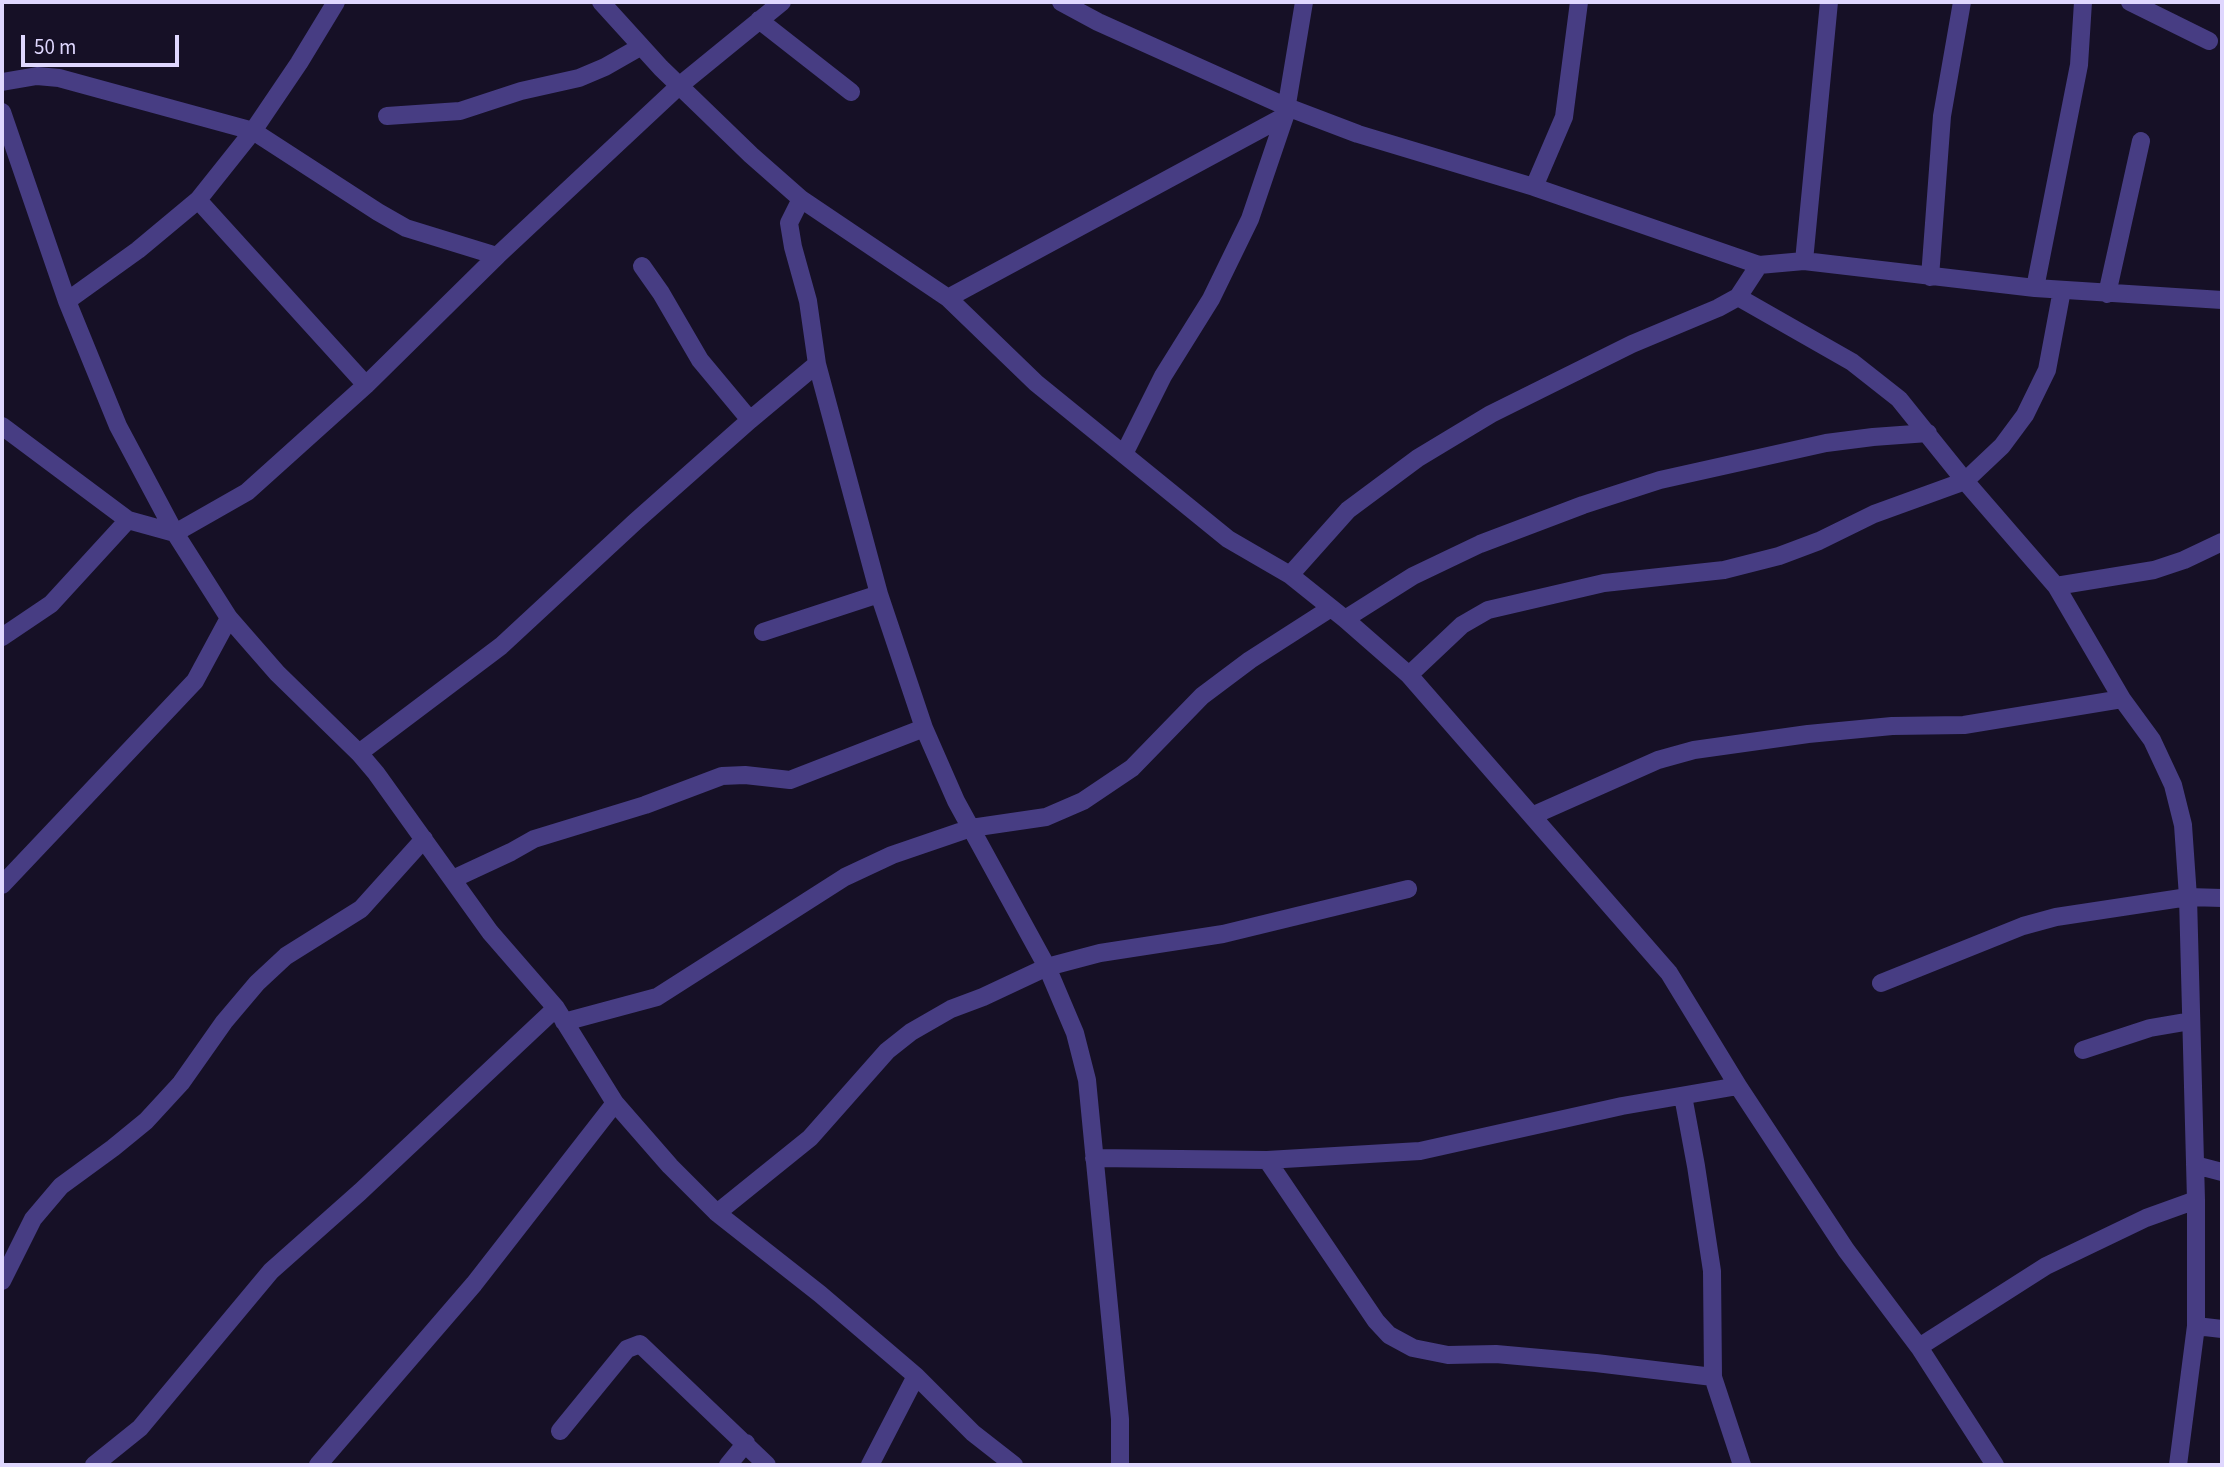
<!DOCTYPE html>
<html>
<head>
<meta charset="utf-8">
<style>
  body { margin:0 }
  #map { position:relative; width:2224px; height:1467px; overflow:hidden; background:#161026; font-family:"Source Sans 3",sans-serif }
  canvas { display:block }
  .frame { position:absolute; inset:0; border:4px solid #dfd7fe; pointer-events:none }
  .scale { position:absolute; left:21px; top:35px; width:158px; height:32px; box-sizing:border-box; border:4px solid #dfd7fe; border-top:0; padding-left:9px; font-size:21px; line-height:24px; white-space:nowrap; color:#dfd7fe; -webkit-text-stroke:5px #161026; paint-order:stroke }
</style>
</head>
<body>
<div id="map">
<canvas width="2224" height="1467"></canvas>
<div class="frame"></div>
<div class="scale">50 m</div>
</div>
<script>
const ctx = document.querySelector('canvas').getContext('2d');
ctx.lineJoin = 'round';
const toPath = rows => new Path2D(rows.map(r => 'M' + r).join(''));
function stroke(path, color, width, dash) { ctx.strokeStyle = color; ctx.lineWidth = width; ctx.lineCap = dash ? 'butt' : 'round'; ctx.setLineDash(dash || []); ctx.stroke(path); }
stroke(toPath([
  [601,2,661,68,751,155,801,199,948,298,1036,383,1228,539,1290,575,1345,619,1409,675,1669,973,1738,1086,1846,1250,1919,1347,1995,1465],
  [1061,2,1098,22,1287,107,1358,134,1534,187,1759,265,1804,261,2035,288,2222,300],
  [2130,2,2209,41],
  [759,20,851,92],
  [2,82,37,76,59,78,253,131,378,212,406,228,497,256],
  [2,112,67,301,118,426,175,533,247,492,366,385,497,256,679,86,782,2],
  [387,116,460,111,521,91,579,78,605,67,640,47],
  [1534,187,1564,117,1579,2],
  [801,199,789,223,793,247,808,301,817,364,879,594,924,728,956,801,1047,967,1075,1033,1087,1080,1120,1419,1120,1465],
  [198,200,366,385],
  [1804,261,1829,2],
  [1759,265,1738,297,1852,362,1899,399,1965,481,2056,586,2122,699,2152,740,2173,785,2183,825,2188,897,2196,1200,2196,1326,2178,1465],
  [642,266,661,293,700,360,750,420],
  [1930,277,1942,116,1962,2],
  [2035,288,2079,65,2083,2],
  [2107,294,2141,141],
  [948,298,1285,116,1304,2],
  [67,301,138,250,198,200,253,131,299,63,336,2],
  [2,426,128,520,175,533,229,618,277,673,359,753,376,773,490,932,556,1008,615,1103,670,1166,717,1213,820,1294,916,1376,973,1433,1014,1465],
  [1124,454,1163,376,1211,299,1250,219,1285,116],
  [1290,575,1348,510,1418,458,1491,414,1632,344,1718,308,1738,297],
  [2056,586,2154,570,2184,560,2222,542],
  [1345,619,1413,576,1480,544,1583,505,1660,480,1826,443,1873,437,1928,433],
  [763,632,879,594],
  [2,637,51,604,128,520],
  [1409,675,1462,625,1488,610,1604,583,1724,570,1779,556,1819,541,1874,514,1965,481,2002,446,2025,415,2047,370,2062,290],
  [359,753,501,646,636,521,750,420,817,364],
  [1534,815,1658,760,1694,750,1808,734,1892,726,1964,725,2122,699],
  [453,879,511,852,534,839,645,805,722,776,745,775,790,780,924,728],
  [2,885,195,681,229,618],
  [1881,983,2023,926,2056,917,2188,897,2222,898],
  [564,1022,657,997,845,877,892,855,971,828,1046,817,1083,801,1132,768,1202,696,1250,660,1331,608],
  [2083,1050,2150,1028,2191,1021],
  [1683,1096,1696,1166,1712,1271,1713,1377,1742,1465],
  [1094,1158,1267,1160,1420,1151,1622,1106,1738,1086],
  [1267,1160,1376,1321,1389,1335,1413,1348,1448,1355,1496,1354,1596,1363,1713,1377],
  [2195,1165,2222,1172],
  [717,1213,810,1138,887,1051,911,1032,951,1009,983,997,1047,967,1100,953,1223,934,1408,889],
  [2,1281,33,1219,61,1186,113,1148,146,1121,181,1083,224,1022,257,983,286,956,361,909,424,839],
  [2196,1326,2222,1329],
  [1919,1347,2046,1266,2146,1218,2196,1200],
  [560,1431,627,1349,640,1344,767,1465],
  [94,1465,140,1428,271,1271,360,1192,556,1008],
  [318,1465,474,1284,615,1103],
  [728,1465,746,1443],
  [870,1465,916,1376]
]), '#473d83', 18);
</script>
</body>
</html>
